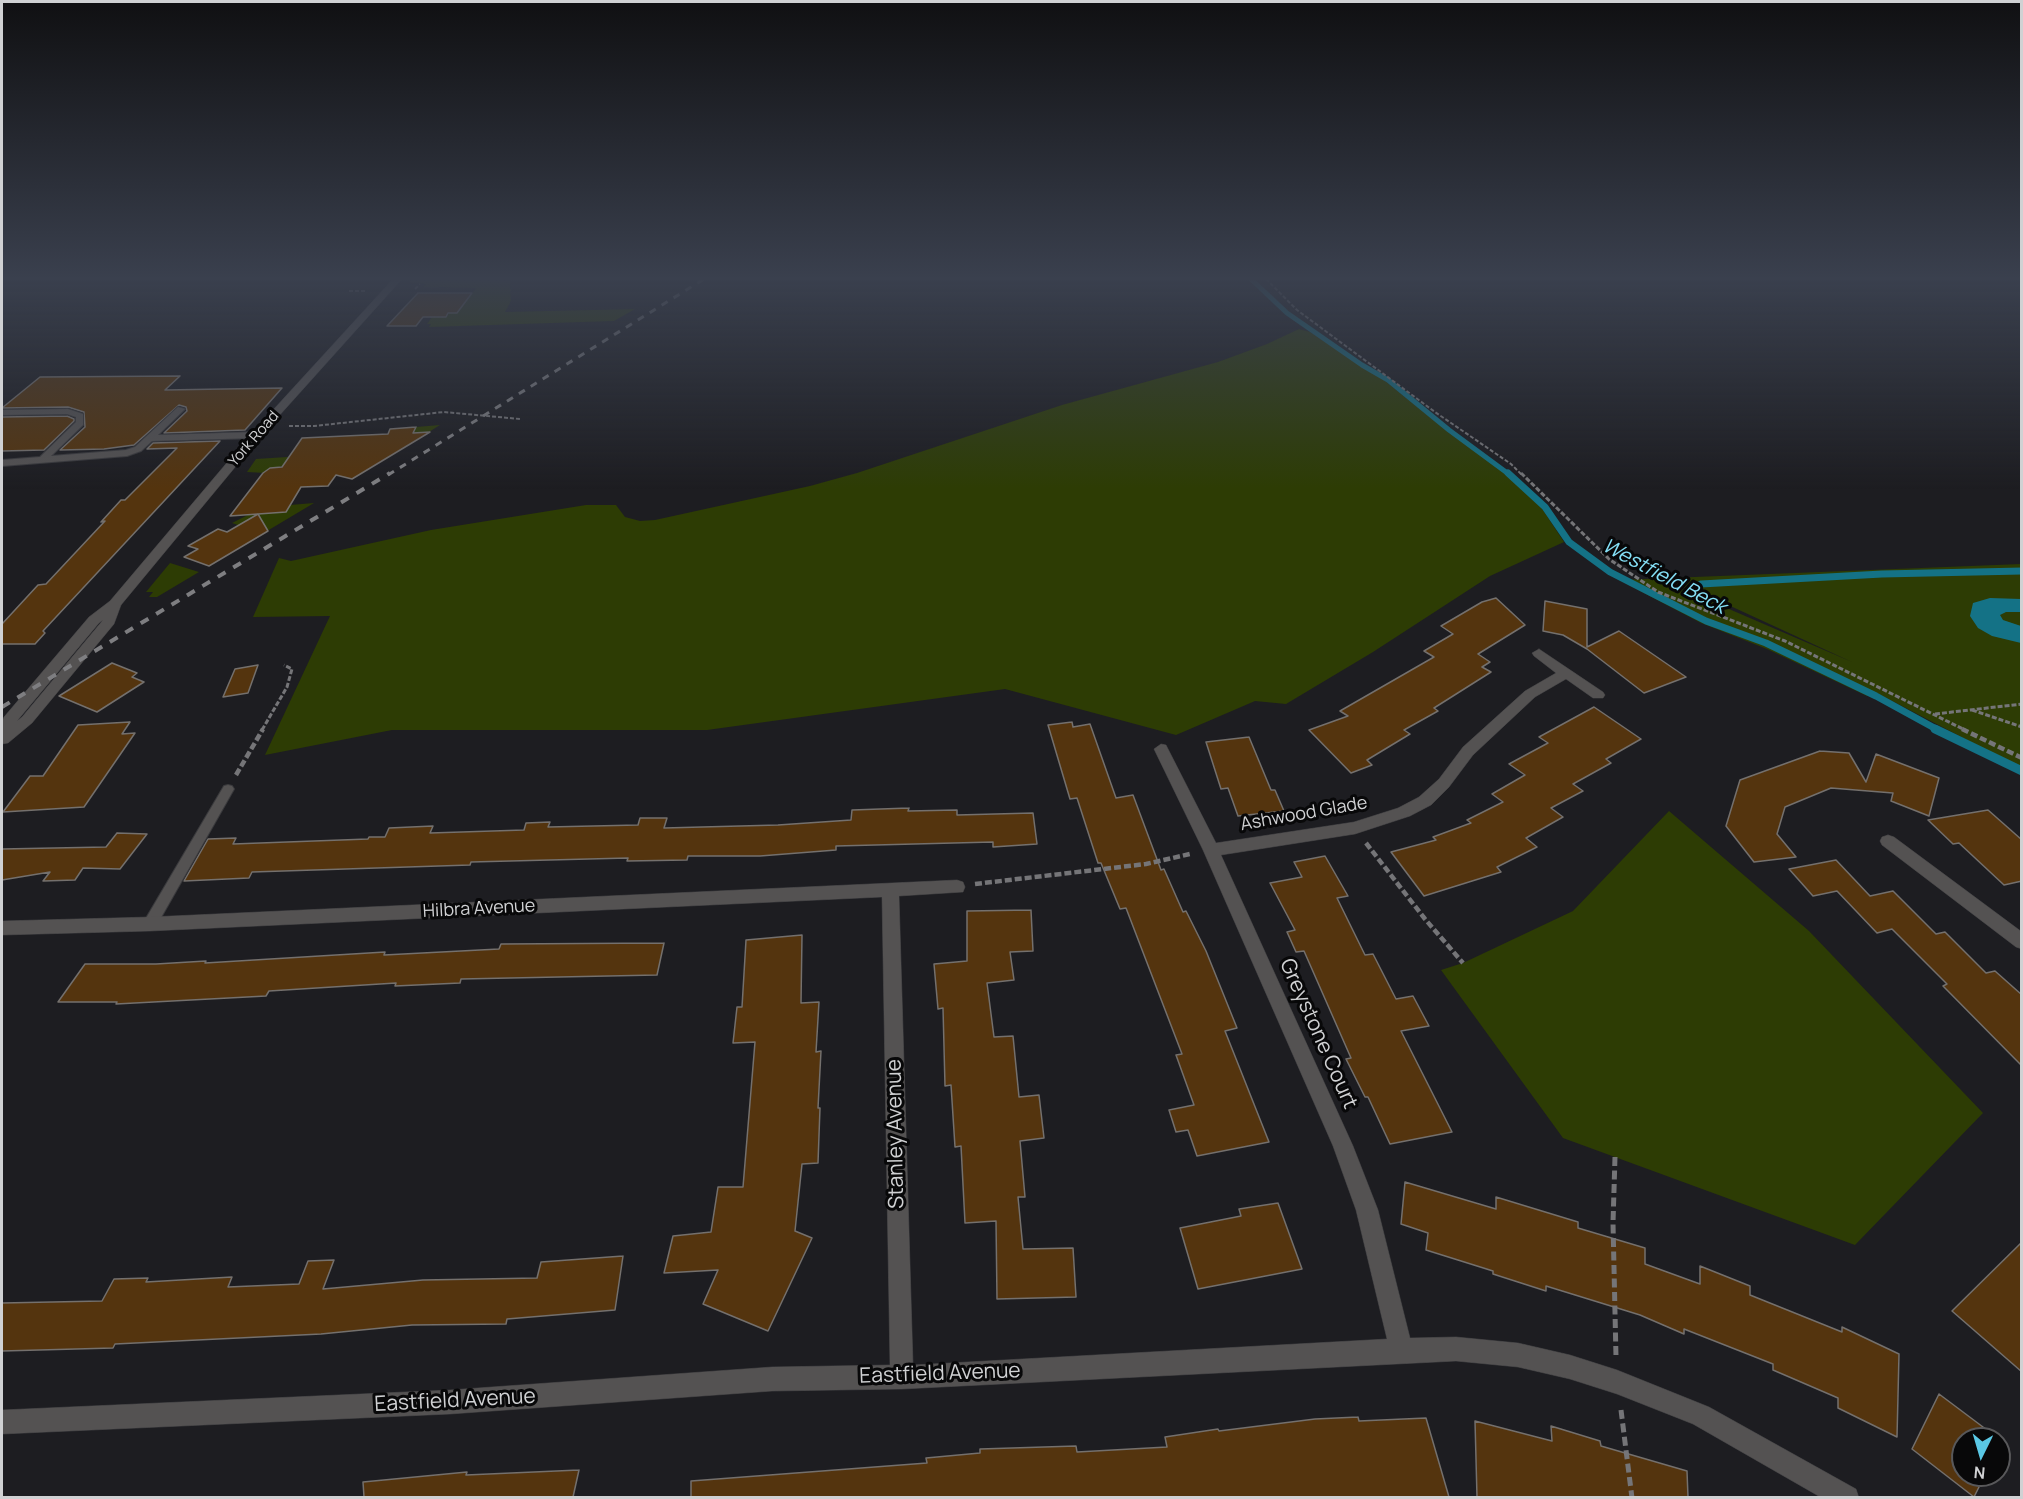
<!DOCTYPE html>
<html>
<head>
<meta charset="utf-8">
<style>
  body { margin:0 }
  #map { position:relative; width:2023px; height:1499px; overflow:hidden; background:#1d1d21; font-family:Manrope,sans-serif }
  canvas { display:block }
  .frame { position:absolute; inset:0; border:3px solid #d0d1d3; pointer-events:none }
  .north { position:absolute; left:1951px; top:1427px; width:60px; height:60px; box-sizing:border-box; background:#080809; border:2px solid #58585a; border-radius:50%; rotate:185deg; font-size:16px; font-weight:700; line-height:24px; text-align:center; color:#d0d1d3 }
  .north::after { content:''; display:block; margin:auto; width:21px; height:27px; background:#5ac8e5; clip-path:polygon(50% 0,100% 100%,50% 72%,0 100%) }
</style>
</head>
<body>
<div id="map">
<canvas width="2023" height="1499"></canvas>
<div class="frame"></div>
<div class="north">N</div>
</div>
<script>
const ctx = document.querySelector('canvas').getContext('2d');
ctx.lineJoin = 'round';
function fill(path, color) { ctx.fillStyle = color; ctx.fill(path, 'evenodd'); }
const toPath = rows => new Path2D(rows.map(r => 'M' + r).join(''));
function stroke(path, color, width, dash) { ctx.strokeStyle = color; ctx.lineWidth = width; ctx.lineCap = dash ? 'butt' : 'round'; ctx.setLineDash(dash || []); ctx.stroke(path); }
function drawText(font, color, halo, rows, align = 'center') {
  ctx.font = font + ' Manrope,sans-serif'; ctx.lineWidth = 6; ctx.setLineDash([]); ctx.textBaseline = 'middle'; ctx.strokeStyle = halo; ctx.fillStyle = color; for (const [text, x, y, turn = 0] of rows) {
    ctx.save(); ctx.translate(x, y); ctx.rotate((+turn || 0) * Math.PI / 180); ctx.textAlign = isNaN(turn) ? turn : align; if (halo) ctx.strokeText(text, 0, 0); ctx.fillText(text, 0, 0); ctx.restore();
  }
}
fill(toPath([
  [414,279,512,279,510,281,511,301,505,312,635,309,614,321,429,327,431,324,427,324,432,317,446,317,449,313,457,313,459,310,450,294,472,294,476,288,423,287,426,284,409,282],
  [1299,329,1310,332,1384,380,1446,430,1495,464,1541,507,1564,542,1490,576,1373,652,1286,704,1255,701,1176,735,1005,689,707,730,392,730,265,755,330,616,253,617,279,558,291,561,431,530,586,505,616,505,625,517,640,521,655,520,810,486,857,473,1062,405,1218,362,1267,344],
  [440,425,392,455,384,453,270,468,266,473,247,472,256,459,334,454,345,436,365,435,372,438,411,436,416,427],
  [314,503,252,540,250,529,232,523,250,514,290,505],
  [170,563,199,572,157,597,149,597,153,592,146,592],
  [2021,564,2021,768,1875,692,1867,696,1767,649,1701,623,1619,580],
  [1671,583,1713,598,1852,662,1671,584],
  [1669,811,1809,931,1983,1113,1855,1245,1563,1138,1441,970,1463,963,1573,911]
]), '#2d3c04');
fill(toPath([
  [1990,598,2021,599,2021,612,2006,612,2000,615,2003,620,2021,626,2021,643,1992,636,1978,628,1970,616,1973,603]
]), '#147286');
stroke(toPath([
  [1251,279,1287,313,1362,365,1388,380,1449,430,1510,475]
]), '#147286', 5);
stroke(toPath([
  [1508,473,1545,507,1569,542,1610,572,1706,621,1766,643,1876,696,1938,730],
  [1701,584,1882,574,2022,571]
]), '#147286', 7);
stroke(toPath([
  [1935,729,2022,771]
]), '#147286', 9);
const building = toPath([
  [418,293,472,293,457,313,448,313,446,317,423,317,416,326,387,326,418,293],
  [180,376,165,390,282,388,245,430,164,433,187,411,186,407,179,405,134,445,104,449,60,450,85,427,84,412,68,407,2,408,40,377,180,376],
  [67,416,74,419,74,421,44,450,2,451,2,417,67,416],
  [416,427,413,433,430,432,352,479,336,475,328,486,301,487,286,512,258,514,268,531,209,566,184,557,198,549,188,546,218,529,227,532,258,514,230,516,263,473,270,468,282,467,302,438,388,434,390,429,416,427],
  [220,441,43,631,45,633,35,644,2,644,2,624,38,585,46,584,105,521,101,522,121,500,125,500,177,448,147,449,153,443,220,441],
  [1496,598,1525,625,1478,654,1490,662,1482,667,1491,672,1434,708,1438,711,1404,730,1410,734,1367,760,1372,765,1351,773,1309,730,1348,716,1340,711,1434,657,1424,651,1453,634,1441,626,1482,602,1496,598],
  [1545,601,1587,609,1587,647,1619,631,1686,677,1644,693,1587,649,1563,635,1543,631,1545,601],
  [112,663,137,673,132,677,144,682,97,712,59,696,112,663],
  [258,665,248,693,223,697,235,669,258,665],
  [1594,707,1641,739,1606,759,1611,763,1573,784,1583,791,1551,808,1563,817,1526,838,1537,847,1497,867,1501,872,1424,896,1391,852,1436,840,1433,837,1471,823,1467,820,1503,802,1492,794,1525,775,1509,764,1548,743,1539,737,1594,707],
  [130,722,122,734,135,733,84,807,3,812,30,776,43,776,78,725,130,722],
  [1072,722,1073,727,1090,724,1116,798,1133,795,1161,870,1164,869,1183,912,1186,911,1206,951,1237,1028,1225,1031,1269,1142,1197,1156,1188,1130,1176,1132,1169,1110,1194,1105,1176,1055,1182,1054,1126,908,1120,909,1101,863,1098,863,1077,798,1070,799,1048,725,1072,722],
  [1249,737,1271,790,1275,790,1284,811,1238,816,1228,788,1221,789,1206,742,1249,737],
  [1820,751,1849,753,1866,782,1876,754,1939,778,1929,816,1891,801,1893,793,1831,788,1785,807,1777,834,1796,857,1754,862,1726,826,1740,780,1820,751],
  [909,808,908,811,957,810,957,815,1033,813,1037,844,993,847,993,842,836,846,836,850,760,856,688,856,687,860,627,861,628,858,471,862,470,865,252,872,249,878,184,881,208,839,236,838,233,844,368,839,369,837,385,837,389,828,433,826,430,833,524,830,526,823,550,822,548,827,638,825,640,818,667,818,664,828,778,825,851,820,852,810,909,808],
  [1988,810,2022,840,2022,881,2004,885,1959,843,1953,844,1928,820,1988,810],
  [117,833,147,834,120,869,83,868,75,880,43,881,50,872,2,880,2,849,106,847,117,833],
  [1325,856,1348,896,1337,898,1365,955,1373,954,1396,999,1413,996,1429,1026,1401,1031,1452,1132,1390,1144,1368,1097,1365,1097,1346,1059,1351,1058,1304,951,1296,952,1287,932,1295,930,1270,883,1302,877,1294,862,1325,856],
  [1836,860,1870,896,1893,891,1936,934,1945,932,1986,973,1995,971,2022,995,2022,1066,1943,986,1947,984,1892,929,1877,933,1837,891,1813,896,1789,869,1836,860],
  [1031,910,1033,951,1010,952,1014,980,987,983,994,1037,1013,1036,1019,1097,1039,1095,1044,1138,1020,1141,1025,1197,1018,1197,1023,1249,1073,1248,1076,1297,997,1299,996,1221,965,1223,961,1146,955,1147,951,1085,945,1086,943,1008,938,1009,934,964,967,961,967,911,1031,910],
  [802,935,801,1003,819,1002,816,1052,821,1051,818,1108,820,1108,818,1163,802,1164,795,1231,812,1238,768,1331,703,1304,718,1270,664,1273,673,1236,711,1232,718,1187,743,1187,755,1042,733,1043,737,1007,742,1007,746,940,802,935],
  [664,943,657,975,461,979,460,983,395,986,396,983,269,991,266,996,116,1004,117,1002,58,1002,85,964,156,964,206,961,205,963,385,952,384,955,499,949,501,944,664,943],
  [1405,1182,1496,1209,1496,1197,1578,1222,1578,1228,1645,1248,1645,1264,1700,1284,1700,1266,1750,1286,1750,1295,1842,1332,1842,1327,1899,1354,1897,1437,1838,1408,1838,1398,1773,1370,1773,1364,1684,1329,1684,1334,1640,1315,1546,1286,1546,1291,1493,1274,1493,1271,1426,1250,1428,1233,1401,1224,1405,1182],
  [1278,1203,1302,1269,1198,1289,1180,1228,1241,1216,1239,1209,1278,1203],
  [2022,1242,2022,1372,1952,1311,2022,1242],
  [623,1256,615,1310,507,1319,506,1324,412,1325,321,1334,115,1344,113,1348,2,1351,2,1303,102,1301,114,1279,148,1278,146,1282,232,1277,228,1287,299,1284,308,1261,334,1260,323,1289,423,1280,537,1278,541,1262,623,1256],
  [1939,1394,1999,1439,1963,1439,1963,1475,1985,1475,1974,1497,1912,1449,1939,1394],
  [1358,1417,1359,1421,1426,1418,1449,1497,691,1497,691,1481,927,1463,926,1458,980,1453,980,1449,1076,1446,1077,1452,1167,1447,1165,1437,1218,1429,1219,1431,1315,1419,1358,1417],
  [1475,1421,1552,1441,1551,1426,1600,1441,1601,1446,1687,1471,1688,1497,1477,1497,1475,1421],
  [579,1470,573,1497,364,1497,363,1482,467,1472,466,1475,579,1470]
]);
fill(building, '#54340e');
stroke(building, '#74706d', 1.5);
const service = toPath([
  [178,407,185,409,158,435,256,432,260,435,256,438,152,441,141,451,127,456,2,466,2,460,40,457,76,422,76,417,67,414,2,415,2,410,68,409,83,414,83,425,51,456,126,450,135,447,178,407],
  [228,785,232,786,234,789,155,928,150,930,145,928,143,924,145,920,224,786,228,785]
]);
const minor = toPath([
  [1539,649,1603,692,1605,695,1603,698,1593,698,1566,679,1535,697,1473,755,1449,787,1431,805,1410,816,1355,834,1221,855,1353,1146,1378,1210,1410,1338,1456,1337,1518,1343,1570,1355,1617,1370,1709,1407,1856,1489,1859,1498,1822,1498,1693,1424,1617,1394,1570,1379,1518,1367,1456,1361,902,1389,772,1391,450,1414,2,1434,2,1410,450,1390,772,1367,890,1365,882,897,150,931,2,935,2,921,150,917,957,880,963,882,965,887,963,892,899,896,913,1365,1387,1339,1356,1210,1333,1146,1203,850,1154,749,1161,744,1166,745,1216,843,1354,822,1398,808,1419,797,1439,779,1463,747,1525,691,1556,673,1534,656,1532,653,1539,649],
  [1888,835,1894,837,2022,932,2022,949,2016,947,1882,845,1880,841,1882,837,1888,835]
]);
const tertiary = toPath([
  [393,279,402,279,260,437,121,605,114,624,32,723,8,743,2,744,2,721,4,717,89,617,110,601,252,433,393,279],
  [103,620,22,717,17,721,99,623,103,620]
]);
stroke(service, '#3a3a3d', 2);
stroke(minor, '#3a3a3d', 1);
stroke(tertiary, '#3a3a3d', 1);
stroke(toPath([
  [1266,279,1297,310,1435,412,1511,464,1522,475],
  [415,289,420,284],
  [349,291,365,291],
  [289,426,314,426,444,412,520,419]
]), '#757578', 2, [4, 2]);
stroke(toPath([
  [1521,473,1609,559,1658,592,1785,641,1965,730],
  [1972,710,2022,727],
  [1935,714,2022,704],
  [262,730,287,687,292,669,284,665]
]), '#757578', 3, [5, 2]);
stroke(toPath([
  [1962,729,2022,758],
  [236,775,263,729],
  [1366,843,1425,919,1463,963],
  [975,884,1146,864,1190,854]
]), '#757578', 4.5, [7, 3]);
stroke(toPath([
  [1615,1157,1613,1223,1616,1357],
  [1621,1410,1632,1498]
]), '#757578', 5, [9, 4.5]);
fill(service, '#545252');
fill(minor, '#545252');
fill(tertiary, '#545252');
stroke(toPath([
  [388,475,704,279]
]), '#7e7e81', 3, [7, 7]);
stroke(toPath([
  [2,707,390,473]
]), '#7e7e81', 4, [9, 9]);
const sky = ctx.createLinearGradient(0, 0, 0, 489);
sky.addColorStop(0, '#101012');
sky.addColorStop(0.57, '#3a404e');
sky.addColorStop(1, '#3a404e00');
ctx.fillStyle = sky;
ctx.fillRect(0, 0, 2023, 489);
drawText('15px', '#d0d1d3', '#080809', [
  ["York Road",254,439,-49]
]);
drawText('18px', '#d0d1d3', '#080809', [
  ["Ashwood Glade",1304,814,-10],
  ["Hilbra Avenue",479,909,-3]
]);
drawText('italic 20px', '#85e0f7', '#080809', [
  ["Westfield Beck",1664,577,28]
]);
drawText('21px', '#d0d1d3', '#080809', [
  ["Greystone Court",1318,1034,66],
  ["Stanley Avenue",896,1134,-91],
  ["Eastfield Avenue",940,1374,-2],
  ["Eastfield Avenue",455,1401,-3]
]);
</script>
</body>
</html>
